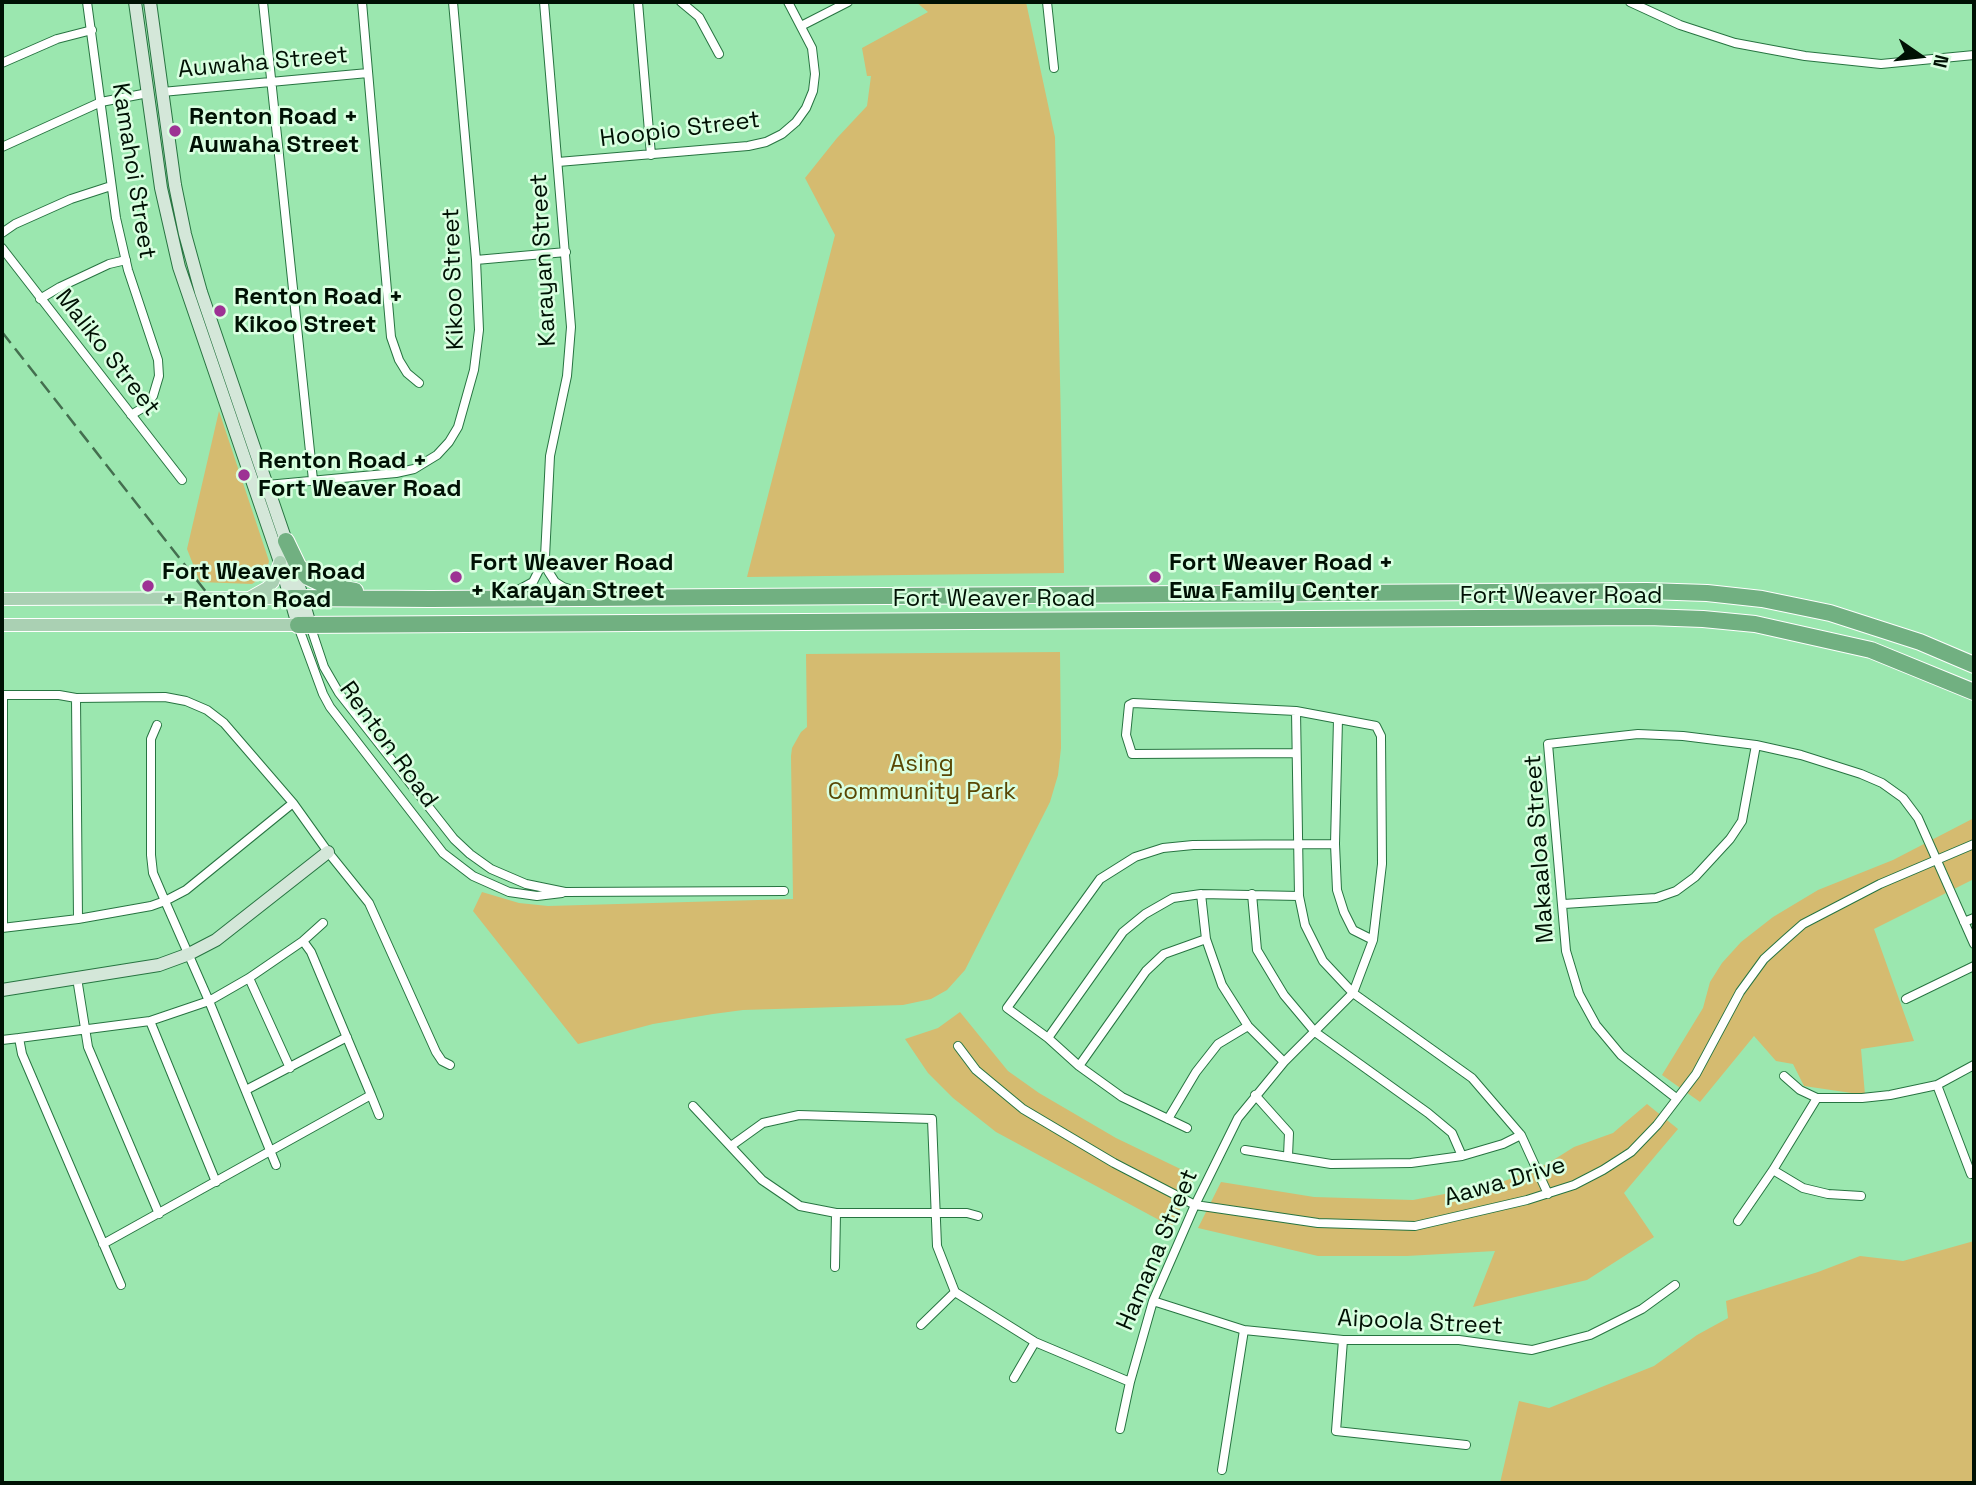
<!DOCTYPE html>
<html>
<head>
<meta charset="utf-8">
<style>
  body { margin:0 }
  #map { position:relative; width:1976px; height:1485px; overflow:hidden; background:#9be7af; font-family:"Space Grotesk",sans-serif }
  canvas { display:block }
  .frame { position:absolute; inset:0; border:4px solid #001104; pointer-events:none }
  .north { position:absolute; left:1885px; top:21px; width:70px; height:70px; -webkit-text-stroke:5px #daffe1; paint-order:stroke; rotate:104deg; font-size:19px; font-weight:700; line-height:28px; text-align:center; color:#001104 }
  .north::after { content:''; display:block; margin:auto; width:24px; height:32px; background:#001104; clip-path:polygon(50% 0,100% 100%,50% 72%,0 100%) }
</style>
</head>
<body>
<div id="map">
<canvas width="1976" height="1485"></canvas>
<div class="frame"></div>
<div class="north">N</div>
</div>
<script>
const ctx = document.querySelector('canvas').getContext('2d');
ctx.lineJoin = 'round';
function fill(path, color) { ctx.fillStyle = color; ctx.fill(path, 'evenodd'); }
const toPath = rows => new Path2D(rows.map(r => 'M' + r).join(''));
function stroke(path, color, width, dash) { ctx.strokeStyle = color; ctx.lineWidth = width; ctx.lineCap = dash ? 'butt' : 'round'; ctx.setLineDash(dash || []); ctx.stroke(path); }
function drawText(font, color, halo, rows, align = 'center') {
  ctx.font = font + ' "Space Grotesk",sans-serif'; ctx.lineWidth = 5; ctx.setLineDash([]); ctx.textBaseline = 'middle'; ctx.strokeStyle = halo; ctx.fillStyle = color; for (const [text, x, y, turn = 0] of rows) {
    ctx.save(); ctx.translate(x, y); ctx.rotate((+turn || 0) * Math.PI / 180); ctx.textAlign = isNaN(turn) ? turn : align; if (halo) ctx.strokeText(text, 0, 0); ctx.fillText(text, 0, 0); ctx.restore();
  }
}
fill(toPath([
  [916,2,1026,2,1055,137,1064,573,747,577,835,235,805,178,837,138,867,106,871,76,867,76,862,48,928,12],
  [219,411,269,561,266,575,252,584,200,582,187,549],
  [1060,652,1061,748,1058,775,1050,802,965,970,947,990,931,999,903,1005,743,1010,713,1014,653,1024,578,1044,473,911,482,892,519,903,548,906,793,899,791,756,792,748,801,732,807,727,806,654],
  [1974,818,1974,879,1874,929,1914,1041,1861,1049,1865,1095,1804,1086,1793,1064,1776,1061,1754,1036,1700,1102,1662,1075,1703,1008,1710,982,1722,963,1741,942,1773,917,1818,890,1893,860],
  [960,1012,1008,1071,1039,1093,1116,1138,1195,1176,1172,1227,996,1132,953,1098,928,1073,905,1039,938,1028],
  [1647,1104,1678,1129,1624,1193,1654,1237,1587,1280,1473,1307,1495,1251,1407,1256,1318,1256,1198,1228,1221,1182,1314,1197,1413,1200,1497,1184,1547,1164,1574,1147,1613,1133],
  [1974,1241,1974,1483,1500,1483,1519,1401,1549,1408,1654,1366,1697,1335,1728,1318,1726,1301,1818,1272,1860,1256,1903,1261]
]), '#d5bb70');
const street = toPath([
  [87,2,116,218,128,270,158,360,159,376,153,396,146,406,131,415],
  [263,2,313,480],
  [362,2,391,337,399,360,407,373,419,383],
  [544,2,571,327,567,376,550,456,545,557,548,571,555,582,563,587,583,593],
  [638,2,651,155],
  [681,2,699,17,719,54],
  [1047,2,1054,68],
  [1630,2,1680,25,1735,43,1805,56,1881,64,1974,55],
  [801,26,848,2],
  [2,63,57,39,92,30],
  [162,92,368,73],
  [2,147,101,102,148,93],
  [558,162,748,146,766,142,782,134,796,122,806,108,813,91,815,74,812,48,788,2],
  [2,233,15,224,71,199,111,186],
  [2,248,182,480],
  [476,260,566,252],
  [40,299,60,287,109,264,126,260],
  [267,485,396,473,414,469,437,455,449,442,458,427,474,370,479,330,476,260,453,2],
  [511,594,533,582,544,560],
  [310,625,324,667,339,693,454,839,470,854,491,869,526,884,565,892,784,891],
  [298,626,323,694,330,707,443,853,473,876,509,892,537,896,562,893],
  [2,695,59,695,76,698,78,919,2,928],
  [3,695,3,928],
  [76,698,165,697,186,701,207,710,224,723,293,803],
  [1296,711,1299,896,1305,925,1323,961,1353,993,1472,1078,1521,1135,1548,1194],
  [1338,719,1335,844,1337,890,1344,912,1353,930,1373,940],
  [157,725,151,739,151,855,153,873,165,901,186,890,293,803,328,852,369,903,436,1052,442,1061,450,1065],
  [1201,894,1206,939,1222,985,1248,1026,1284,1062],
  [1252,894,1257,950,1284,995,1315,1032,1428,1113,1452,1133,1462,1156],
  [1564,904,1656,898,1676,891,1695,877,1730,839,1742,821,1756,745],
  [78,919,151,906,165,901,209,1001,249,978,303,941,311,952,371,1095,103,1244],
  [1964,922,1974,918],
  [303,941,323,923],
  [77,978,88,1047,159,1214],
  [249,978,290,1068],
  [1906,999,1974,966],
  [150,1021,216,1182],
  [1048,1038,1123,932,1145,914,1173,898,1201,894,1299,896],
  [2,1040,19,1038],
  [958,1046,976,1070,1023,1109,1114,1163,1195,1205,1318,1223,1415,1226,1527,1200,1574,1185,1603,1170,1631,1152,1657,1125,1696,1074,1740,992,1764,959,1786,939,1803,924,1880,884,1974,844],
  [1079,1066,1146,971,1164,954,1206,939],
  [1784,1076,1800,1090,1817,1098,1862,1098,1890,1095,1937,1085,1974,1065],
  [1937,1085,1971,1174],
  [246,1090,347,1037],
  [371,1095,379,1115],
  [1255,1095,1289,1133,1288,1156],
  [1676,1098,1621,1055,1596,1025,1579,994,1566,951,1548,744,1638,734,1683,736,1756,745,1801,755,1861,774,1882,783,1903,798,1918,818,1974,944],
  [693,1106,762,1180,800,1206,836,1213,967,1213,978,1216],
  [1168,1119,1196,1072,1218,1044,1248,1026],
  [1187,1128,1122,1097,1079,1066,1048,1038,1007,1008,1100,879,1135,857,1163,848,1193,845,1335,844],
  [731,1146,763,1123,799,1115,932,1119,937,1246,955,1292,1035,1342,1130,1382],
  [1245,1150,1331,1164,1411,1163,1462,1156,1503,1144,1521,1135],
  [1773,1170,1803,1188,1828,1194,1861,1196],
  [1738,1221,1773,1170,1817,1098],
  [835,1267,836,1213],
  [121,1285,22,1054,19,1038,150,1021,209,1001,276,1165],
  [1153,1301,1244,1330,1343,1340,1459,1340,1532,1350,1590,1335,1642,1309,1675,1285],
  [921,1325,955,1292],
  [1343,1340,1336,1431,1466,1445],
  [1014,1378,1035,1342],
  [1120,1429,1130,1382,1153,1301,1195,1205,1238,1118,1284,1062,1353,993,1373,940,1382,864,1381,736,1376,726,1296,711,1133,703,1129,705,1126,735,1132,754,1296,753],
  [1222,1470,1244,1330]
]);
const secondary = toPath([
  [135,2,161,188,179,267,280,562,298,625],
  [150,2,175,185,185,234,201,292,286,541,310,625],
  [2,990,159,965,189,954,216,940,328,852]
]);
const primary = toPath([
  [251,597,267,588,273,582,280,562],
  [2,599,291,598],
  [2,625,298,625]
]);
const highway = toPath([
  [286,541,298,566,308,577,327,586,355,591],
  [291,598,431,599,1647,591,1707,593,1762,599,1830,613,1920,642,1974,665],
  [298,625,1648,617,1703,619,1755,624,1871,650,1974,692]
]);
stroke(street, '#277441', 10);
stroke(secondary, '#277441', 14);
stroke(primary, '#fff', 14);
stroke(highway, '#fff', 18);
stroke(street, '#fff', 8);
stroke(secondary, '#d4e7d9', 12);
stroke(primary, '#aad0b3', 12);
stroke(highway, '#71b081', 16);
stroke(toPath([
  [2,332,210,597]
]), '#446f4f', 2.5, [14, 7]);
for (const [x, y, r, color] of [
  [175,131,7,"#9d3294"],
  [220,311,7,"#9d3294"],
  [244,475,7,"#9d3294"],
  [456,577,7,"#9d3294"],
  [1155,577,7,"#9d3294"],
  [148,586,7,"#9d3294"]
]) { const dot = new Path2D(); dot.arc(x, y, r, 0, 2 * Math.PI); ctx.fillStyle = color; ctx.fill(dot); stroke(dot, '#daffe1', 2.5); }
drawText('24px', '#001104', '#daffe1', [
  ["Auwaha Street",263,63,-5],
  ["Hoopio Street",680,130,-7],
  ["Kamahoi Street",133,171,81],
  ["Karayan Street",544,260,-93],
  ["Kikoo Street",454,279,-92],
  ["Maliko Street",107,353,52],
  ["Fort Weaver Road",1561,596],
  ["Fort Weaver Road",994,599],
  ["Renton Road",388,745,54],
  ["Makaaloa Street",1540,849,-94],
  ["Aawa Drive",1505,1182,-16],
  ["Hamana Street",1158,1250,-67],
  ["Aipoola Street",1420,1323,3]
]);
drawText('bold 24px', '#001104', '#daffe1', [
  ["Renton Road +",189,117],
  ["Auwaha Street",189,145],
  ["Renton Road +",234,297],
  ["Kikoo Street",234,325],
  ["Renton Road +",258,461],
  ["Fort Weaver Road",258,489],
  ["Fort Weaver Road",470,563],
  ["+ Karayan Street",470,591],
  ["Fort Weaver Road +",1169,563],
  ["Ewa Family Center",1169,591],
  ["Fort Weaver Road",162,572],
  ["+ Renton Road",162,600]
], 'left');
drawText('24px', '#584603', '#daffe1', [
  ["Asing",922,764],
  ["Community Park",922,792]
]);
</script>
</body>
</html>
